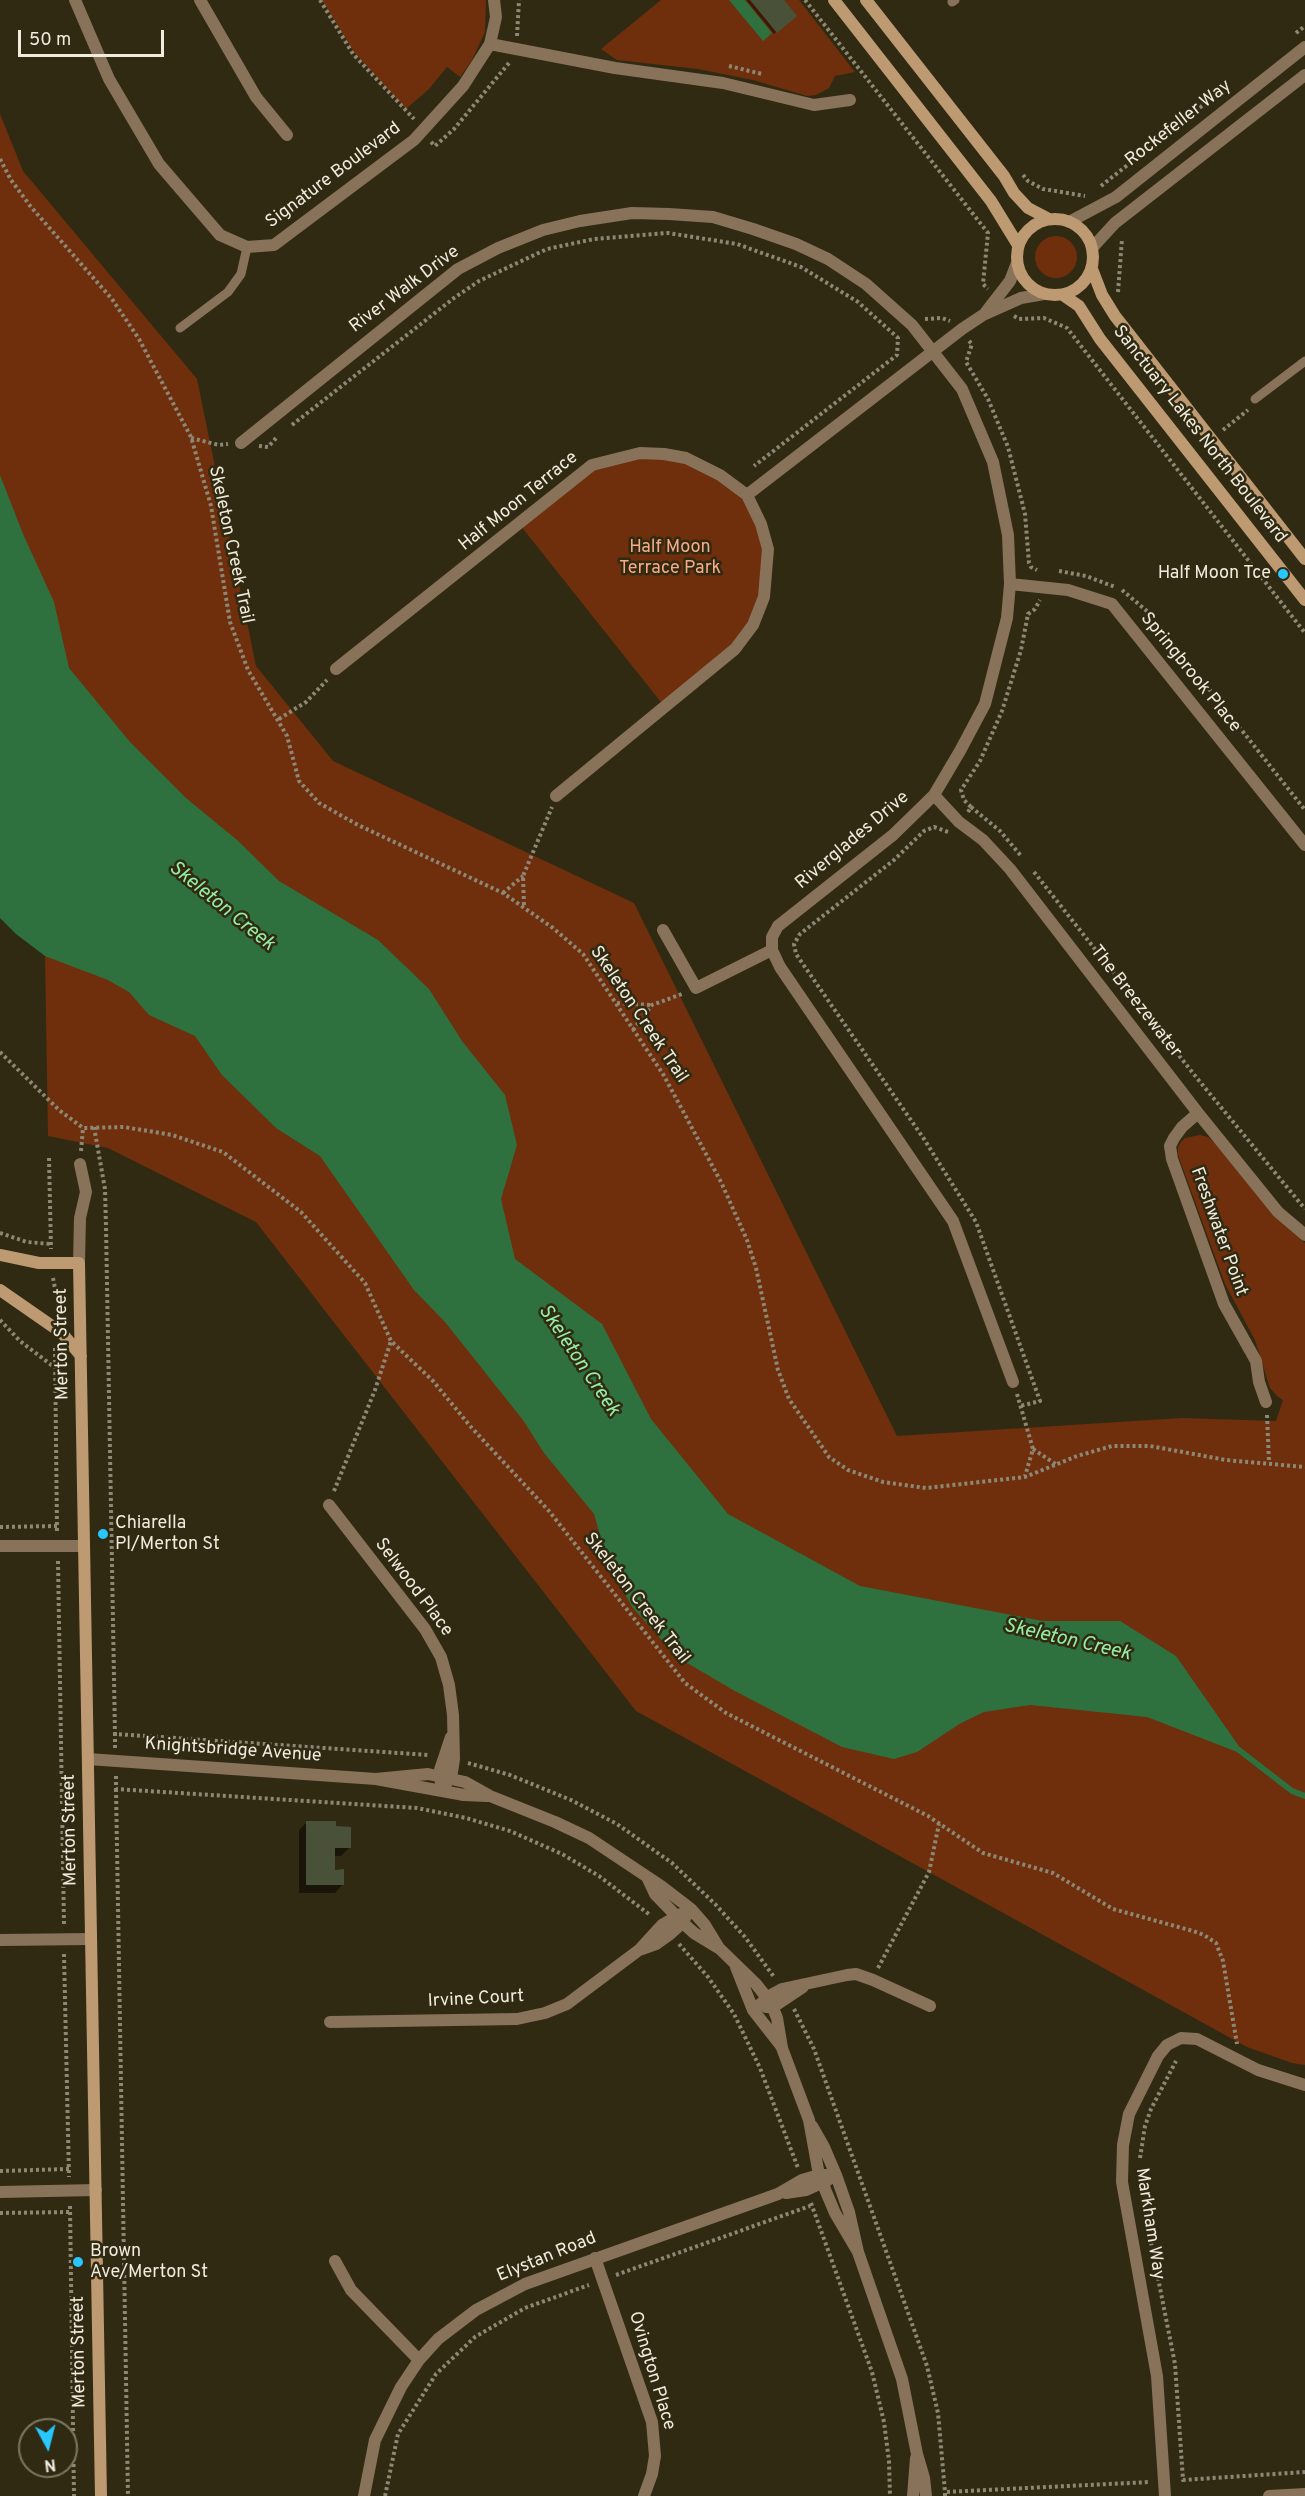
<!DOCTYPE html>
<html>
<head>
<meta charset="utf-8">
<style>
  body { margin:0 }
  #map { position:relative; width:1305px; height:2496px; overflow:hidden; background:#302a12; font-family:Overpass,sans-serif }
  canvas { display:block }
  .north { position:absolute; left:18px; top:2418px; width:60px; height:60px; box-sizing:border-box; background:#302a12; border:2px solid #7c7763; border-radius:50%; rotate:173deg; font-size:16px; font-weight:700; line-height:24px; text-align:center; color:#efebdd }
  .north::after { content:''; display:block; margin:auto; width:21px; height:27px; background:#28c8ff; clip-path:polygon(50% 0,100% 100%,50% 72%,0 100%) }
  .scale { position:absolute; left:18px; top:30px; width:146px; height:27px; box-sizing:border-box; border:3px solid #efebdd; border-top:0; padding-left:8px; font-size:18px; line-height:21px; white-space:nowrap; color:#efebdd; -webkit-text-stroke:4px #302a12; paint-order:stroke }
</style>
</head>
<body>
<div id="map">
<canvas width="1305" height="2496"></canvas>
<div class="north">N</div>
<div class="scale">50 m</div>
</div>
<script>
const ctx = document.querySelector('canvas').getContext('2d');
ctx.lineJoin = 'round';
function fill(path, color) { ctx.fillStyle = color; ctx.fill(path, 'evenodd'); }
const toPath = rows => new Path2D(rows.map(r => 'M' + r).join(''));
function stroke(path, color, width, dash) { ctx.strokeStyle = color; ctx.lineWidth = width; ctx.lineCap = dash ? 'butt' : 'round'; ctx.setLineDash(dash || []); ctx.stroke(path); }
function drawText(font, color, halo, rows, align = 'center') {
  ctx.font = font + ' Overpass,sans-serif'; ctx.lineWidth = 5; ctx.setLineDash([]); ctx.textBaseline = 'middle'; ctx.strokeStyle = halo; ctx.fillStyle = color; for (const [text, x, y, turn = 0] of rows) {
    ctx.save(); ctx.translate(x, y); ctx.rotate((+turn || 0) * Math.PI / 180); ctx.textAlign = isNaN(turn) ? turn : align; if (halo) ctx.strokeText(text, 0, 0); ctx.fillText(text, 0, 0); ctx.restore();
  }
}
fill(toPath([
  [322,0,486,0,485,32,472,60,460,77,447,67,429,89,406,109,354,52],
  [661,0,799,0,855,72,835,76,829,88,816,95,807,96,753,80,698,69,617,60,601,49],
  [0,114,23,171,197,379,256,666,333,761,634,903,897,1436,1182,1418,1276,1421,1283,1400,1277,1396,1270,1388,1255,1340,1225,1284,1178,1155,1178,1147,1181,1142,1185,1138,1200,1135,1208,1137,1216,1144,1274,1216,1305,1243,1305,2065,1292,2063,1247,2047,636,1711,256,1222,108,1148,48,1136,45,956,80,818,0,687],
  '1035 257a21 21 0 1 1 42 0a21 21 0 1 1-42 0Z',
  [617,457,686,458,747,495,768,549,753,625,664,706,520,525,592,465]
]), '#6f2f0c');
fill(toPath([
  [729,0,745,0,772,33,763,41],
  [0,475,23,534,54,602,69,668,130,742,186,798,237,840,279,881,378,940,429,989,462,1041,505,1095,517,1145,501,1199,515,1259,602,1324,651,1419,728,1514,860,1586,1043,1621,1120,1621,1176,1656,1245,1755,1147,1717,1030,1705,984,1712,961,1723,917,1752,894,1759,842,1747,733,1690,677,1657,632,1607,607,1560,594,1514,544,1453,523,1420,445,1322,414,1290,320,1156,276,1128,222,1075,195,1036,149,1015,129,992,108,980,45,956,16,934,0,918]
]), '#2f703f');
fill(toPath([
  [746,0,782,0,795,16,774,34],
  [307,1822,334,1828,349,1848,341,1856,334,1856,334,1871,343,1884,335,1893,299,1893,299,1830]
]), '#0007');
stroke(toPath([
  [1239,1750,1292,1791,1305,1796]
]), '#2f703f', 6);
fill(toPath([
  [750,0,784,0,797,16,777,33],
  [306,1821,336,1821,336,1826,351,1827,351,1848,335,1848,335,1870,344,1869,344,1885,306,1885]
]), '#495239');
stroke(toPath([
  [320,0,353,54,414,119],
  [805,0,988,233,983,284,988,289],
  [1296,33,1305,26],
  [517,36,519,0],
  [729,66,762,74],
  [431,142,435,146,454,129,509,63],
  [0,159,11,180,31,207,112,299,139,339,191,437,211,506,230,622,248,670,287,736,299,781,319,803,358,825,503,893,553,928,583,954,663,1074,721,1182,747,1240,756,1268,778,1370,789,1399,829,1457,848,1470,883,1482,926,1488,1025,1477,1077,1456,1112,1446,1150,1446,1226,1460,1305,1467],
  [1023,175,1028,181,1043,189,1085,196],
  [1101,186,1217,94],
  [1118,292,1122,239],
  [1014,316,1019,319,1044,318,1067,328,1305,633],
  [925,319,942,318,950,321],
  [969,341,972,344,966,362,988,399,1008,447,1025,514,1029,563,1031,567,1037,570],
  [292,425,454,298,479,281,547,249,594,239,668,233,737,244,801,267,858,302,898,338,897,355,754,466],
  [1223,430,1248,410],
  [191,438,219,445,228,444],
  [259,446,268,447,277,437],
  [1059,571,1086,576,1115,587],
  [1122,590,1148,612,1305,810],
  [279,719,306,702,327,680],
  [971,807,1000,831,1022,857],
  [968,812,971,807,964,800,961,790,980,761,1002,711,1021,650,1028,614,1035,609,1040,600],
  [948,832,934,827,924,831,894,860,800,934,794,944,796,954,924,1139,976,1222,1040,1401,1020,1406],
  [1034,872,1196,1077,1305,1209],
  [503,893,523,876],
  [524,905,523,876,552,807],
  [617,1003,651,1005],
  [633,1030,652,1005,682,994],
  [0,1052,59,1110,83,1128,124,1127,172,1135,223,1152,301,1212,365,1283,391,1341,433,1381,471,1427,549,1511,685,1683,726,1713,928,1816,983,1853,1053,1873,1113,1909,1193,1931,1204,1935,1216,1943,1223,1961,1237,2044],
  [94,1127,105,1189,106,1227,115,1734],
  [81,1151,83,1128],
  [49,1158,51,1249],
  [0,1233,27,1242,51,1244],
  [53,1278,60,1314],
  [0,1320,20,1341,54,1367],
  [55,1348,57,1532],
  [1017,1394,1033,1449,1025,1476],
  [1267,1415,1269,1463],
  [1033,1449,1057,1465],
  [334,1491,375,1390,391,1341],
  [0,1527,57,1526],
  [58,1561,64,1925],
  [115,1748,115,1734,429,1755],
  [468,1763,510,1775,571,1800,617,1824,672,1863,715,1904,745,1937,774,1977],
  [116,1776,116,1789,417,1808,466,1818,510,1831,562,1854,599,1876,650,1915],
  [116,1789,128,2496],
  [679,1944,708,1977,734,2014,760,2068,798,2168],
  [64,1954,69,2177],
  [878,1968,929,1872,939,1824],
  [794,2009,814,2049,927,2366,938,2413,945,2492],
  [1140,2158,1145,2126,1151,2109,1176,2061],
  [0,2171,69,2169],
  [1140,2174,1141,2191],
  [811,2203,872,2372,884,2422,889,2461,890,2496],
  [70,2206,74,2496],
  [1144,2207,1175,2364,1183,2480,1305,2472],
  [0,2213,70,2212],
  [616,2275,810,2206],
  [385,2496,398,2434,436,2374,475,2337,525,2308,589,2285],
  [945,2496,945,2492,1150,2482]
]), '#8d8875', 4, [3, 3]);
stroke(toPath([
  [952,2,955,0],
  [180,328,228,292,241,274,247,247],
  [1255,399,1305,361]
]), '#887259', 9);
stroke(toPath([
  [75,0,109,79,159,164,220,235,247,247,274,245,414,140,463,86,490,44,496,17,494,0],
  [200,0,256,97,287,135],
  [490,44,615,68,723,83,814,105,850,100],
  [1069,222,1116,197,1305,47],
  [1092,248,1115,223,1305,75],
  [986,312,1010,281,1017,263],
  [241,443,458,269,498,248,543,230,580,221,632,213,669,214,713,217,753,229,796,244,828,259,866,284,912,325,962,389,993,462,1008,535,1010,584,1007,618,985,704,960,751,934,795,893,835,778,926,772,937,772,950,780,967,953,1221,1013,1382],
  [747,495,962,329,983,315,1021,298,1044,294],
  [1010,584,1068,590,1112,604,1305,845],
  [336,669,592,465,640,453,664,454,686,458,720,475,747,495,761,524,768,549,764,597,753,625,735,649,556,796],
  [934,795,959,822,983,840,1010,869,1198,1113,1278,1212,1305,1235],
  [663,930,696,988,772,950],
  [1198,1113,1182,1127,1174,1138,1170,1146,1172,1159,1224,1304,1256,1361,1259,1382,1266,1402],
  [79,1263,80,1218,86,1192,80,1164],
  [329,1505,425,1629,441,1657,449,1685,453,1715,454,1759,452,1772,446,1784],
  [0,1546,84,1546],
  [88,1759,376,1779,464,1795,487,1796],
  [376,1779,428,1774,465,1782,490,1796,555,1822,589,1838,661,1886,691,1909,705,1925,719,1948,756,1984,771,2003,777,2018,782,2048,809,2120,819,2175,835,2213,858,2252],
  [441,1784,440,1770,451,1737],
  [648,1879,655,1894,682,1922,694,1933,717,1947],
  [0,1940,91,1939],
  [640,1949,662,1925,681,1914],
  [736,1967,753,2010,782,2047],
  [766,2007,776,2005,803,1987],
  [753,2010,771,1995,782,1989,847,1975,856,1974,873,1980,930,2006],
  [330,2022,517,2019,545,2013,567,2004,639,1950,656,1944,670,1934,680,1925,691,1909],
  [812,2126,824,2147,836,2175,849,2212,858,2252,902,2379,917,2454,924,2478,926,2496],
  [0,2192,96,2190],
  [786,2193,806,2190,828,2180],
  [595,2258,652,2422,655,2456,652,2474,644,2496],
  [335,2261,351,2290,419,2360],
  [364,2496,375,2440,401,2387,419,2360,438,2339,476,2310,525,2284,778,2194,802,2180,819,2175,836,2175],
  [913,2496,916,2458],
  [1165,2496,1157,2376,1122,2182,1123,2145,1129,2114,1158,2056,1167,2045,1181,2038,1197,2039,1258,2070,1305,2085],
  [1269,2496,1305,2494]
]), '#887259', 12);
stroke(toPath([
  [834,0,991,201,1018,245],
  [866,0,1004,176,1014,193,1028,208,1049,219],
  '1017 257a38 38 0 1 1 76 0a38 38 0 1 1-76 0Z',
  [1092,269,1102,295,1115,316,1305,559],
  [1063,295,1079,306,1100,339,1305,600],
  [0,1255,39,1263,79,1263,101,2496],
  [0,1290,62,1333,81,1356]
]), '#bd9a71', 12);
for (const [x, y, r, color] of [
  [1283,574,6,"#28c8ff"],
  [103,1534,6,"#28c8ff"],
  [78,2262,6,"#28c8ff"]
]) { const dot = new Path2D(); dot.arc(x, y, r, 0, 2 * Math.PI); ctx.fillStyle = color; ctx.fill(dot); stroke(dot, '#302a12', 2); }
drawText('18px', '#efebdd', '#302a12', [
  ["Rockefeller Way",1179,124,-38],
  ["Signature Boulevard",334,176,-37],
  ["River Walk Drive",405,290,-37],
  ["Sanctuary Lakes North Boulevard",1199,435,52],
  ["Half Moon Terrace",519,502,-39],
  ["Skeleton Creek Trail",230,545,78],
  ["Springbrook Place",1190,673,51],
  ["Riverglades Drive",853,841,-40],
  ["The Breezewater",1135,1002,52],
  ["Skeleton Creek Trail",638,1015,56],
  ["Freshwater Point",1218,1232,70],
  ["Merton Street",63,1344,-91],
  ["Selwood Place",413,1588,53],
  ["Skeleton Creek Trail",636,1599,52],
  ["Knightsbridge Avenue",233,1751,4],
  ["Merton Street",71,1830,-91],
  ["Irvine Court",476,2000,-3],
  ["Markham Way",1149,2224,81],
  ["Elystan Road",547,2258,-22],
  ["Merton Street",80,2352,-91],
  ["Ovington Place",651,2371,73]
]);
drawText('18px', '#f9aa86', '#302a12', [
  ["Half Moon",670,548],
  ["Terrace Park",670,569]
]);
drawText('18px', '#efebdd', '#302a12', [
  ["Half Moon Tce",1271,574,"right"],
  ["Chiarella",115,1524],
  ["Pl/Merton St",115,1545],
  ["Brown",90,2252],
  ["Ave/Merton St",90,2273]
], 'left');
drawText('italic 20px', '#94eea6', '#302a12', [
  ["Skeleton Creek",221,907,39],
  ["Skeleton Creek",578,1361,56],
  ["Skeleton Creek",1067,1641,13]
]);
</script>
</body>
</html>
